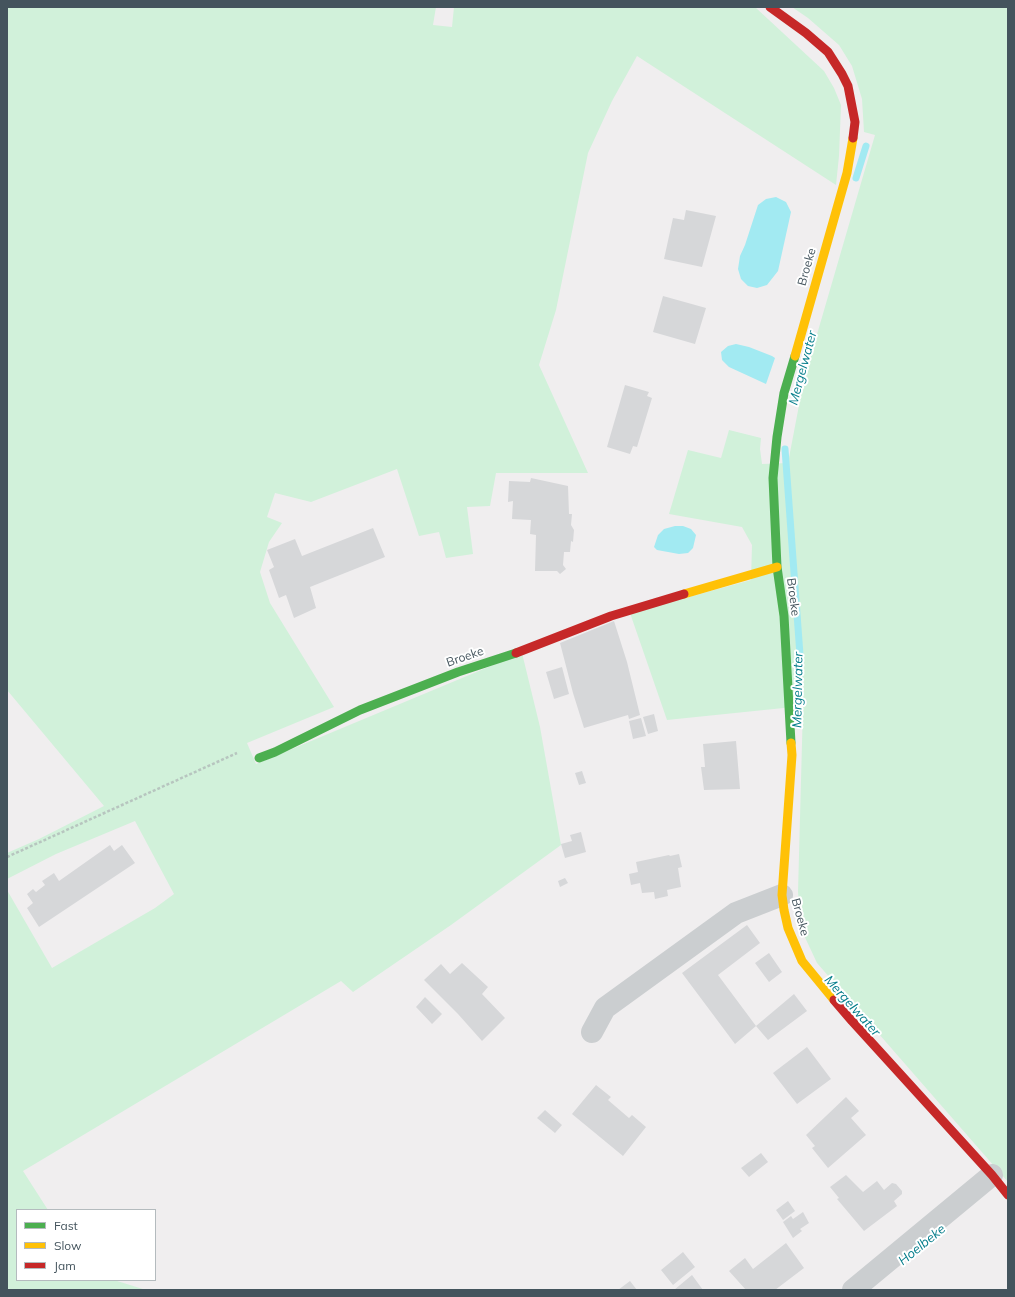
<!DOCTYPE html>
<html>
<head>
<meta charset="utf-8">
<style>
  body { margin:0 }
  #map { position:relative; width:1015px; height:1297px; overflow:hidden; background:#f0eeef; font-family:Mulish,sans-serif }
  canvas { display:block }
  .frame { position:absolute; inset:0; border:8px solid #44545d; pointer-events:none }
  .legend { position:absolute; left:16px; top:1209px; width:140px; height:72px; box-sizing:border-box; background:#fff; border:1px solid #b4bbbe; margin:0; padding:5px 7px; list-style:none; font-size:12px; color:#44545d }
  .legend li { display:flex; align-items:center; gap:8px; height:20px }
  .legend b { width:20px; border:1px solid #b4bbbe }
</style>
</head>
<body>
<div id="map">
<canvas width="1015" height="1297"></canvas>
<div class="frame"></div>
<ul class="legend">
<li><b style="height:5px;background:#4caf50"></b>Fast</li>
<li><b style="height:5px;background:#ffc107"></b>Slow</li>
<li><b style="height:5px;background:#c62828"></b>Jam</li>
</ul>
</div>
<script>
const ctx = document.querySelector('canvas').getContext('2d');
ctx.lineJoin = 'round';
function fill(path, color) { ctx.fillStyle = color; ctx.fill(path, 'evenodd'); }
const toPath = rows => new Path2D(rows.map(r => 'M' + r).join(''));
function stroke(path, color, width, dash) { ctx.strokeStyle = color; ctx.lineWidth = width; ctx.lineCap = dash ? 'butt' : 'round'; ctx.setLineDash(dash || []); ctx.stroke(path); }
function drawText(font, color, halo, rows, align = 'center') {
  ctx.font = font + ' Mulish,sans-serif'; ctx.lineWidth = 4; ctx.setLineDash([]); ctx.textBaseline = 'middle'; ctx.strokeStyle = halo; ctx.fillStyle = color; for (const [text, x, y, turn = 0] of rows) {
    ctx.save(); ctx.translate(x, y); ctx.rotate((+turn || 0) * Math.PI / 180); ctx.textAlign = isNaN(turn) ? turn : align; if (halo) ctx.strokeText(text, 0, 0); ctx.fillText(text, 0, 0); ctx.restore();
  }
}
fill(toPath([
  [7,7,436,7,433,25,452,27,454,7,755,7,824,71,834,88,841,105,839,156,836,185,637,56,612,101,588,153,556,310,539,365,588,473,496,473,490,506,467,507,473,554,446,558,439,532,419,536,397,469,311,502,275,493,267,517,282,523,269,542,260,572,270,603,334,707,247,743,256,764,522,653,540,727,561,845,451,925,353,992,341,981,23,1171,48,1210,17,1210,17,1280,114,1280,146,1290,7,1290,7,890,52,968,155,908,174,894,135,821,56,854,7,879,7,853,39,839,104,806,7,690],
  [792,7,1008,7,1008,1182,817,963,802,931,798,892,803,706,667,720,630,613,751,580,752,545,742,527,669,514,688,450,721,458,729,430,761,438,760,449,762,464,788,463,804,379,875,135,864,132,862,99,852,66,839,45,808,18]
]), '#d1f1da');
fill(toPath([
  [776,197,786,202,791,212,778,271,767,285,757,288,748,286,741,279,738,269,740,256,745,245,758,205,766,199],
  [736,344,749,347,772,356,775,358,766,384,729,367,722,360,721,352,728,346],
  [675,526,683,526,691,529,696,535,693,548,688,553,679,554,657,550,654,547,658,535,664,529]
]), '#a2eaf2');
stroke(toPath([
  [856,178,866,146],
  [785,449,800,655,799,688]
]), '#a2eaf2', 7);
fill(toPath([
  [686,210,716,216,702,267,664,259,673,218,684,220],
  [663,296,706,308,695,344,653,332],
  [625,385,649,392,647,396,652,398,637,447,633,446,630,454,607,447],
  [531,478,568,486,569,514,572,514,571,525,574,530,573,542,571,541,570,552,564,552,563,565,566,569,560,574,557,571,535,571,536,535,530,534,531,520,512,519,513,501,508,502,509,481,530,482],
  [373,528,385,557,310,587,316,608,294,618,286,595,279,598,269,570,274,567,267,550,295,539,302,556],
  [614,621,627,662,640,715,629,719,628,715,584,728,573,693,560,643],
  [562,667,569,694,554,699,546,672],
  [654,714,658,731,648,734,643,717],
  [641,718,646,736,633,739,629,721],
  [736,741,740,789,704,790,701,767,705,767,703,744],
  [582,771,586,783,579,785,575,773],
  [581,832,586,852,565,858,561,844,572,841,570,835],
  [110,845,114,851,122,845,135,863,39,927,27,908,33,903,27,894,33,889,36,892,45,885,42,881,54,873,59,881],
  [679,854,682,867,678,868,681,887,667,890,668,896,655,899,654,892,642,893,640,883,631,885,629,874,638,872,636,862,669,855,670,856],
  [565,878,568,883,560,887,558,881],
  [747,925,760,943,718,975,756,1026,794,994,807,1011,768,1040,756,1026,735,1044,682,973],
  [769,953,782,972,769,982,755,963],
  [462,963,488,987,482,994,505,1018,482,1041,458,1014,424,980,441,964,450,974],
  [425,997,442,1014,432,1024,416,1007],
  [807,1047,831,1079,797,1104,773,1073],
  [596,1085,611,1097,608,1100,629,1118,632,1115,646,1127,623,1156,572,1114],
  [846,1097,859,1111,851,1118,866,1135,828,1168,812,1148,815,1146,806,1135],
  [545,1110,562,1125,555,1133,537,1118],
  [761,1153,768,1162,749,1177,741,1168],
  [846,1175,863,1192,877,1181,884,1190,892,1183,896,1184,902,1191,902,1194,894,1201,897,1206,864,1231,837,1199,839,1198,830,1187],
  [788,1201,795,1211,783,1220,776,1210],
  [803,1212,809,1223,800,1229,802,1231,793,1238,783,1222,791,1216,793,1219],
  [786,1243,804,1268,775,1290,746,1290,729,1271,745,1258,753,1269],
  [683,1252,695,1267,673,1285,661,1270],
  [692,1275,703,1290,674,1290],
  [630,1281,637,1290,618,1290]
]), '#d6d7d9');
stroke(toPath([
  [7,857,237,753]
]), '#b7c5bf', 2.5, [3, 2]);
stroke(toPath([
  [592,1032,605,1008,736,913,782,895],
  [853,1290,992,1175]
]), '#cbced0', 22);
stroke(toPath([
  [791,743,784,616,777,567,773,478,777,437,784,393,795,356],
  [259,758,275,752,360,710,458,672,516,653]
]), '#4caf50', 9);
stroke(toPath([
  [795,356,847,173,853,138],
  [684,594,777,567],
  [791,743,792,755,782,895,784,910,788,928,802,961,834,1000]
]), '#ffc107', 9);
stroke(toPath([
  [770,7,806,33,828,52,842,74,848,86,855,122,853,138],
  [516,653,611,616,684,594],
  [834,1000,852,1021,992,1175,1008,1195]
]), '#c62828', 9);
drawText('12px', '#44545d', '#fff', [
  ["Broeke",807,267,-74],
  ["Broeke",793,597,83],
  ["Broeke",465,657,-19],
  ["Broeke",800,917,75]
]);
drawText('italic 13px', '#047d8b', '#fff', [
  ["Mergelwater",803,368,-75],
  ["Mergelwater",798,690,-89],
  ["Mergelwater",852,1006,48],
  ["Hoelbeke",922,1245,-39]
]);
</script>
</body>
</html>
